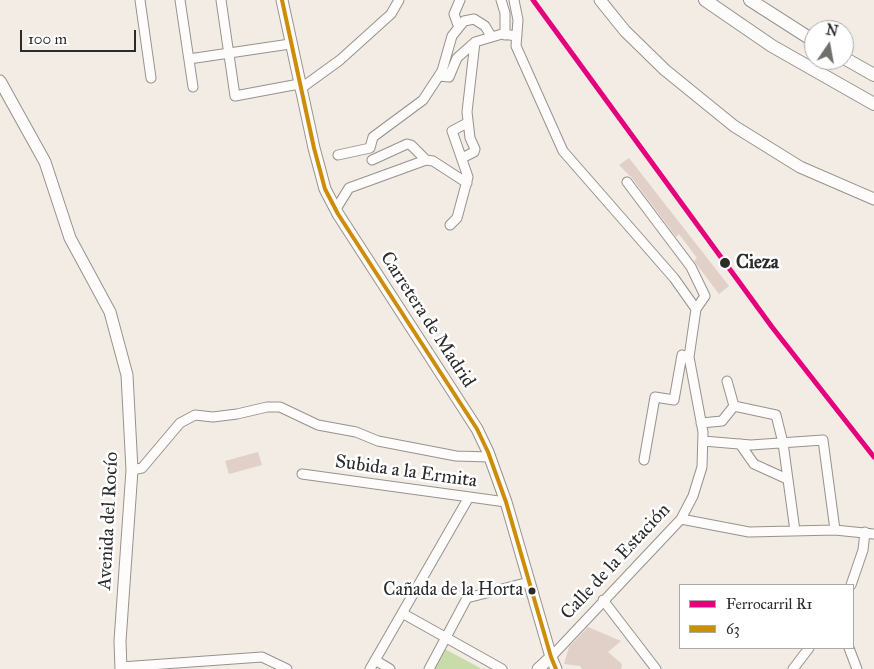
<!DOCTYPE html>
<html>
<head>
<meta charset="utf-8">
<style>
  body { margin:0 }
  #map { position:relative; width:874px; height:669px; overflow:hidden; background:#f3ece4; font-family:"IM FELL Great Primer",serif }
  canvas { display:block }
  .legend { position:absolute; left:679px; top:584px; width:175px; height:65px; box-sizing:border-box; background:#fff; border:1px solid #aaa; margin:0; padding:6px 9px; list-style:none; font-size:15px; color:#2b2b2b }
  .legend li { display:flex; align-items:center; gap:10px; height:25px }
  .legend b { width:25px; border:1px solid #aaa }
  .north { position:absolute; left:804px; top:20px; width:50px; height:50px; box-sizing:border-box; background:#fff; border:1px solid #aaa; border-radius:50%; rotate:12deg; font-size:14px; font-weight:700; line-height:20px; text-align:center; color:#2b2b2b }
  .north::after { content:''; display:block; margin:auto; width:18px; height:22px; background:#716f6c; clip-path:polygon(50% 0,100% 100%,50% 72%,0 100%) }
  .scale { position:absolute; left:20px; top:30px; width:116px; height:22px; box-sizing:border-box; border:2px solid #2b2b2b; border-top:0; padding-left:6px; font-size:15px; line-height:18px; white-space:nowrap; color:#2b2b2b; -webkit-text-stroke:4px #fff; paint-order:stroke }
</style>
</head>
<body>
<div id="map">
<canvas width="874" height="669"></canvas>
<ul class="legend">
<li><b style="height:6px;background:#e5007d"></b>Ferrocarril R1</li>
<li><b style="height:6px;background:#ce8d09"></b>63</li>
</ul>
<div class="north">N</div>
<div class="scale">100 m</div>
</div>
<script>
const ctx = document.querySelector('canvas').getContext('2d');
ctx.lineJoin = 'round';
function fill(path, color) { ctx.fillStyle = color; ctx.fill(path, 'evenodd'); }
const toPath = rows => new Path2D(rows.map(r => 'M' + r).join(''));
function stroke(path, color, width, dash) { ctx.strokeStyle = color; ctx.lineWidth = width; ctx.lineCap = dash ? 'butt' : 'round'; ctx.setLineDash(dash || []); ctx.stroke(path); }
function drawText(font, color, halo, rows, align = 'center') {
  ctx.font = font + ' "IM FELL Great Primer",serif'; ctx.lineWidth = 5; ctx.setLineDash([]); ctx.textBaseline = 'middle'; ctx.strokeStyle = halo; ctx.fillStyle = color; for (const [text, x, y, turn = 0] of rows) {
    ctx.save(); ctx.translate(x, y); ctx.rotate((+turn || 0) * Math.PI / 180); ctx.textAlign = isNaN(turn) ? turn : align; if (halo) ctx.strokeText(text, 0, 0); ctx.fillText(text, 0, 0); ctx.restore();
  }
}
fill(toPath([
  [445,649,482,669,434,669]
]), '#c8dcaa');
fill(toPath([
  [629,158,729,286,719,294,697,265,694,261,697,258,679,234,676,237,632,178,619,165],
  [258,452,262,465,229,474,225,461],
  [588,627,621,641,608,652,622,664,621,669,582,669,580,666,564,664,569,647]
]), '#e0d0c8');
const minor = toPath([
  [140,0,151,78],
  [180,0,193,87],
  [221,0,235,96,299,84],
  [501,0,505,13,505,35],
  [514,0,518,20,516,46,563,151,674,278,696,309],
  [458,25,454,14,460,0],
  [189,59,290,44],
  [439,76,449,77,457,58,475,42,502,34,517,36],
  [300,89,340,60,391,14,399,0],
  [338,155,370,148,373,137,423,100,442,71,452,36,464,21,474,19,485,26,491,36],
  [462,158,474,152,475,149,470,138,467,112,475,42],
  [372,160,407,144,411,145,426,160],
  [336,209,349,188,426,160,433,161,467,183],
  [450,225,457,218,468,177,452,131,467,123],
  [727,381,734,406],
  [701,423,722,421,734,406,776,415,783,443,795,531],
  [703,441,751,445,823,440,835,530],
  [740,444,754,464,787,479],
  [644,460,655,397,674,400,682,355,689,357],
  [132,470,142,468,180,423,195,415,213,417,237,414,267,407,280,407,318,425,356,432,378,441,456,456,490,457],
  [302,474,506,502],
  [681,519,749,532,835,530,874,534],
  [851,585,863,550,865,532],
  [603,600,656,669],
  [402,613,502,669],
  [849,648,857,669],
  [551,657,681,519,693,496,702,467,703,432,689,357,696,309,705,296,691,267,627,182],
  [375,660,390,669],
  [121,667,262,657,287,669],
  [370,669,469,497],
  [429,669,467,598,529,582],
  [793,669,809,648]
]);
const major = toPath([
  [282,0,314,148,325,189,338,214,477,429,488,452,506,502,551,657,556,669],
  [600,0,625,31,665,70,734,126,800,167,874,199],
  [0,81,45,162,70,238,110,312,127,375,132,470,120,641,121,669],
  [538,669,551,657]
]);
const highway = toPath([
  [705,0,772,46,874,104],
  [750,0,814,41],
  [844,58,874,75]
]);
stroke(minor, '#96928e', 11);
stroke(major, '#96928e', 13);
stroke(highway, '#96928e', 14);
stroke(minor, '#fdfcfb', 9);
stroke(major, '#fdfcfb', 11);
stroke(highway, '#fdfcfb', 12);
stroke(toPath([
  [282,0,314,148,325,189,338,214,477,429,488,452,506,502,551,657,556,669]
]), '#ce8d09', 4);
stroke(toPath([
  [533,0,772,327,874,457]
]), '#e5007d', 5);
for (const [x, y, r, color] of [
  [725,263,6,"#2b2b2b"],
  [532,591,4.5,"#2b2b2b"]
]) { const dot = new Path2D(); dot.arc(x, y, r, 0, 2 * Math.PI); ctx.fillStyle = color; ctx.fill(dot); stroke(dot, '#fff', 2); }
drawText('18px', '#2b2b2b', '#fff', [
  ["Cañada de la Horta",523,591]
], 'right');
drawText('bold 19px', '#2b2b2b', '#fff', [
  ["Cieza",736,263]
], 'left');
drawText('19px', '#2b2b2b', '#fff', [
  ["Carretera de Madrid",427,320,57],
  ["Subida a la Ermita",406,472,8],
  ["Avenida del Rocío",109,521,-87],
  ["Calle de la Estación",616,562,-47]
]);
</script>
</body>
</html>
